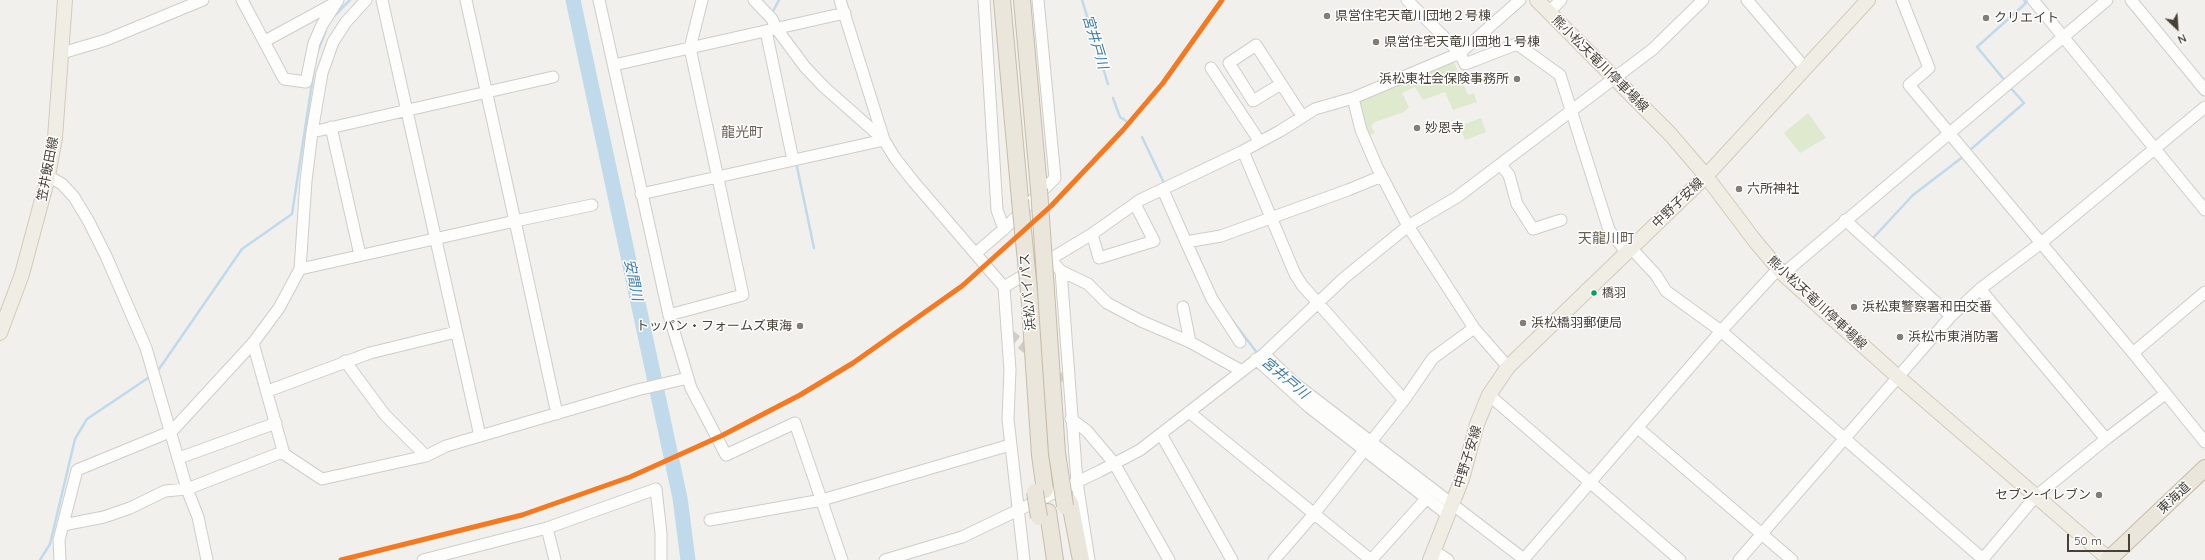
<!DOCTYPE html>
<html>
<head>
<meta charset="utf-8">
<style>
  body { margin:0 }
  #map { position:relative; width:2205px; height:560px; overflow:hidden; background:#f1f0ec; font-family:Quicksand,sans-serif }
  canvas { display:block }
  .north { position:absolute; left:2157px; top:8px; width:40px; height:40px; -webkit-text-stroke:3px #fff; paint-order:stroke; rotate:155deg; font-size:11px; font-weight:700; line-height:16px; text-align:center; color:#474138 }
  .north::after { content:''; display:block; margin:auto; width:14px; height:18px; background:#474138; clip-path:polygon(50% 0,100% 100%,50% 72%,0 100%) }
  .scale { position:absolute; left:2067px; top:534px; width:63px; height:18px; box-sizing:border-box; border:2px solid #474138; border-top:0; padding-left:5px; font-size:12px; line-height:14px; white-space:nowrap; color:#474138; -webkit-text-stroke:3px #fff; paint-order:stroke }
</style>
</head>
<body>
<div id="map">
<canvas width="2205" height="560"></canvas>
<div class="north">N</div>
<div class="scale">50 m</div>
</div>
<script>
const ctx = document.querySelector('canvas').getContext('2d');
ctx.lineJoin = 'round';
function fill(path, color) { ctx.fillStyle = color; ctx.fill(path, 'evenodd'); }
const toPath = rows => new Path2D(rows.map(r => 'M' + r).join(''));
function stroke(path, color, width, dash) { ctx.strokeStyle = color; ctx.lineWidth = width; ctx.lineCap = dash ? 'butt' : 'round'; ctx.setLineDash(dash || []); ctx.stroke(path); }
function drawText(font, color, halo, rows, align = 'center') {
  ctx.font = font + ' Quicksand,"Noto Sans JP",sans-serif'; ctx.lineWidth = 3; ctx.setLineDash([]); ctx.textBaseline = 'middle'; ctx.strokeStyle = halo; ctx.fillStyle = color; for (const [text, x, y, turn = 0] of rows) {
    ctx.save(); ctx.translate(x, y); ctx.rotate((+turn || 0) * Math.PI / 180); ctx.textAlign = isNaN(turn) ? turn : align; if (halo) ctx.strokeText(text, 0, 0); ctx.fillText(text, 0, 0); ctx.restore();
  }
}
fill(toPath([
  [1453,60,1468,95,1474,93,1477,102,1453,110,1445,92,1423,100,1415,87,1402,93,1409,107,1404,112,1375,122,1371,126,1375,133,1369,135,1358,104,1361,97],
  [1808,113,1826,138,1800,153,1784,133],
  [1481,118,1486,132,1465,140,1460,126]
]), '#dee9ce');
stroke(toPath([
  [1082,0,1108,84],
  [335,15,350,0],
  [771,15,779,0],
  [317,53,326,30],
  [2006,82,1977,47,2026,3,2024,0],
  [1113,98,1120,117,1126,121],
  [1142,137,1163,181],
  [1969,151,2024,103,2009,86],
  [796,162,814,248],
  [1874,237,1913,195,1964,156],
  [1232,320,1258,354],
  [157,372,242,249,292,214,314,70],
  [40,560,50,544,75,439,87,419,151,376]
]), '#c0daeb', 2.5);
stroke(toPath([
  [573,0,680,498,688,560]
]), '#c0daeb', 15);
stroke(toPath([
  [1008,334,1069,380]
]), '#cfcdc8', 11, [11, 5.5]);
const minor = toPath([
  [242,0,284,79,306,82,314,43,322,25,338,0],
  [382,0,480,436,637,390,688,378],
  [599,0,669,315,691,388,726,455,795,423,842,560],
  [754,0,772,19,776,28,805,67,824,87,884,140],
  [840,0,884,140,895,158,913,181,1004,287,1010,370,1008,419,1024,560],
  [984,0,997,210,1004,229],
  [1407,0,1460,53,1465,64,1517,44,1560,75,1609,230,1627,253],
  [1747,0,1805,68],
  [1902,0,1929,68,1909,85,2133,353,2205,442],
  [2033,0,2205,210],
  [2131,0,2205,90],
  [1549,12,1561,0],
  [766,31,793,160],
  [265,41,335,3],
  [62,53,106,40,203,0],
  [614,65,845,13],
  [1211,68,1260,142],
  [1281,84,1253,101,1229,63,1256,45,1302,116],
  [1353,98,1361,130,1377,167,1408,226,1474,328],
  [331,127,360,255],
  [312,132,553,77],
  [1243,151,1295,274,1302,285,1404,400],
  [1501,165,1509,175,1517,204,1533,229,1561,220],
  [48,176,62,184,74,197,89,222,106,256,146,348,187,489,198,517,207,560],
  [1163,190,1186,242,1221,236,1348,190,1382,176],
  [641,194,884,140],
  [1845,220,1951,316],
  [1092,234,1099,258,1154,241,1135,204],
  [1186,242,1212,299,1240,342],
  [1632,249,1656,275,1666,291,1721,331,1984,560],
  [976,253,1004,229,1055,178,1038,0],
  [1051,260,1061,271,1077,482,1089,560],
  [300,269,306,181,312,132,322,73,333,42,346,22,366,0],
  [1061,271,1088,284,1107,303,1141,321,1190,342,1242,371],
  [1783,274,2107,0],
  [1004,287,1092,234,1140,200,1243,151,1280,131,1315,109,1353,98,1460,53,1520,0],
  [1980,289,2106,439],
  [1183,307,1190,342],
  [669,315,743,295,690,48,702,0],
  [253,343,284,454],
  [2133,353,2205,292],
  [1264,354,1293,382,1525,560],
  [1256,359,1309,407,1448,515],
  [345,361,385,415,426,456],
  [268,391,370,353,456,332],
  [1489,395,1680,560],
  [1189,412,1371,560],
  [557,414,515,221,592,205],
  [1071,419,1087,431,1114,463,1169,560],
  [1638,428,1792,560],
  [1161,434,1232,560],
  [179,458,276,423],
  [710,520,822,500,1010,445],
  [63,525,104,517,130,508,165,491,187,489,280,453,284,454,322,479,426,456,446,446,480,436],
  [547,528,555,560],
  [1433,550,1448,560],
  [1372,559,1426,499],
  [60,560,59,540,77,470,172,431,253,343,279,308,300,269,515,221,466,0],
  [423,560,547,528,656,489,661,533,661,560],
  [885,560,962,537,1100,471,1140,450,1264,354,1344,278,1408,226,1457,197,1653,49,1703,0],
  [1274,560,1313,515,1404,400,1433,358,1474,328,1508,367],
  [1523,560,1721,331,1778,269],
  [1739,560,1951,316,1980,289,2041,243,2205,107],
  [1982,560,2035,497,2106,439,2165,394]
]);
const major = toPath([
  [1537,0,1671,135,1706,176,1755,241,1783,274,1898,377,2110,560],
  [0,333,22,274,47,181,55,138,65,0],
  [1430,560,1462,479,1477,424,1489,395,1508,367,1706,176,1868,0]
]);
const highway = toPath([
  [1002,0,1020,200],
  [1022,0,1039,189],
  [1045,276,1057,453,1061,479],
  [1029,292,1040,455,1045,490],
  [1070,503,1081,560],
  [1048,512,1055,560],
  [2108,560,2205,468]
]);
stroke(minor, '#cfcdca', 13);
stroke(major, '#d2cbbb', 16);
stroke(highway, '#c7bca9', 18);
stroke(minor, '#fdfdfc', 11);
stroke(major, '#f0ede5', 14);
stroke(highway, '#ebe6db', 16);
const highwayBridge = toPath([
  [1039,189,1045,276],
  [1020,200,1029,292],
  [1061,479,1065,506],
  [1035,492,1039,517]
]);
stroke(highwayBridge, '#c7bca9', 18, []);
stroke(highwayBridge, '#ebe6db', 16);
stroke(toPath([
  [341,560,522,515,630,477,721,436,800,395,853,363,962,286,1051,206,1123,130,1163,83,1222,0]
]), '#f47921', 5);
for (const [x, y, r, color] of [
  [1327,16,4,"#827e77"],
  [1986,18,4,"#827e77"],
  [1376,42,4,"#827e77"],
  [1517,79,4,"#827e77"],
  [1417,128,4,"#827e77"],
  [1739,189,4,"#827e77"],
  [1594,293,3.5,"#00a651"],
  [1854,307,4,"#827e77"],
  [1523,323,4,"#827e77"],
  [800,326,4,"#827e77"],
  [1900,337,4,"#827e77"],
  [2099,495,4,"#827e77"]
]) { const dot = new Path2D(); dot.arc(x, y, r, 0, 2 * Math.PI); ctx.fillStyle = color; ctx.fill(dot); stroke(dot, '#fff', 1.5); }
drawText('12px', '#474138', '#fff', [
  ["橋羽",1602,293]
], 'left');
drawText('13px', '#474138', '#fff', [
  ["県営住宅天竜川団地２号棟",1335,16],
  ["クリエイト",1994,18],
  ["県営住宅天竜川団地１号棟",1384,42],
  ["浜松東社会保険事務所",1509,79,"right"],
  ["妙恩寺",1425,128],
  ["六所神社",1747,189],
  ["浜松東警察署和田交番",1862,307],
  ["浜松橋羽郵便局",1531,323],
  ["トッパン・フォームズ東海",792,326,"right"],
  ["浜松市東消防署",1908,337],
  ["セブン-イレブン",2091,495,"right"]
], 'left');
drawText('13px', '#474138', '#fff', [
  ["熊小松天竜川停車場線",1600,64,45],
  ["笠井飯田線",48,169,-79],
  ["中野子安線",1678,203,-44],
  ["浜松バイパス",1028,292,-95],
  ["熊小松天竜川停車場線",1817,303,43],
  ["中野子安線",1468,457,-73],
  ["東海道",2174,498,-43]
]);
drawText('italic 14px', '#3a7aab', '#fff', [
  ["宮井戸川",1095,42,73],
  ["安間川",633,280,78],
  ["宮井戸川",1285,378,40]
]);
drawText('14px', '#695f50', '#fff', [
  ["龍光町",742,133],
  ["天龍川町",1606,239]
]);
</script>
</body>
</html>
